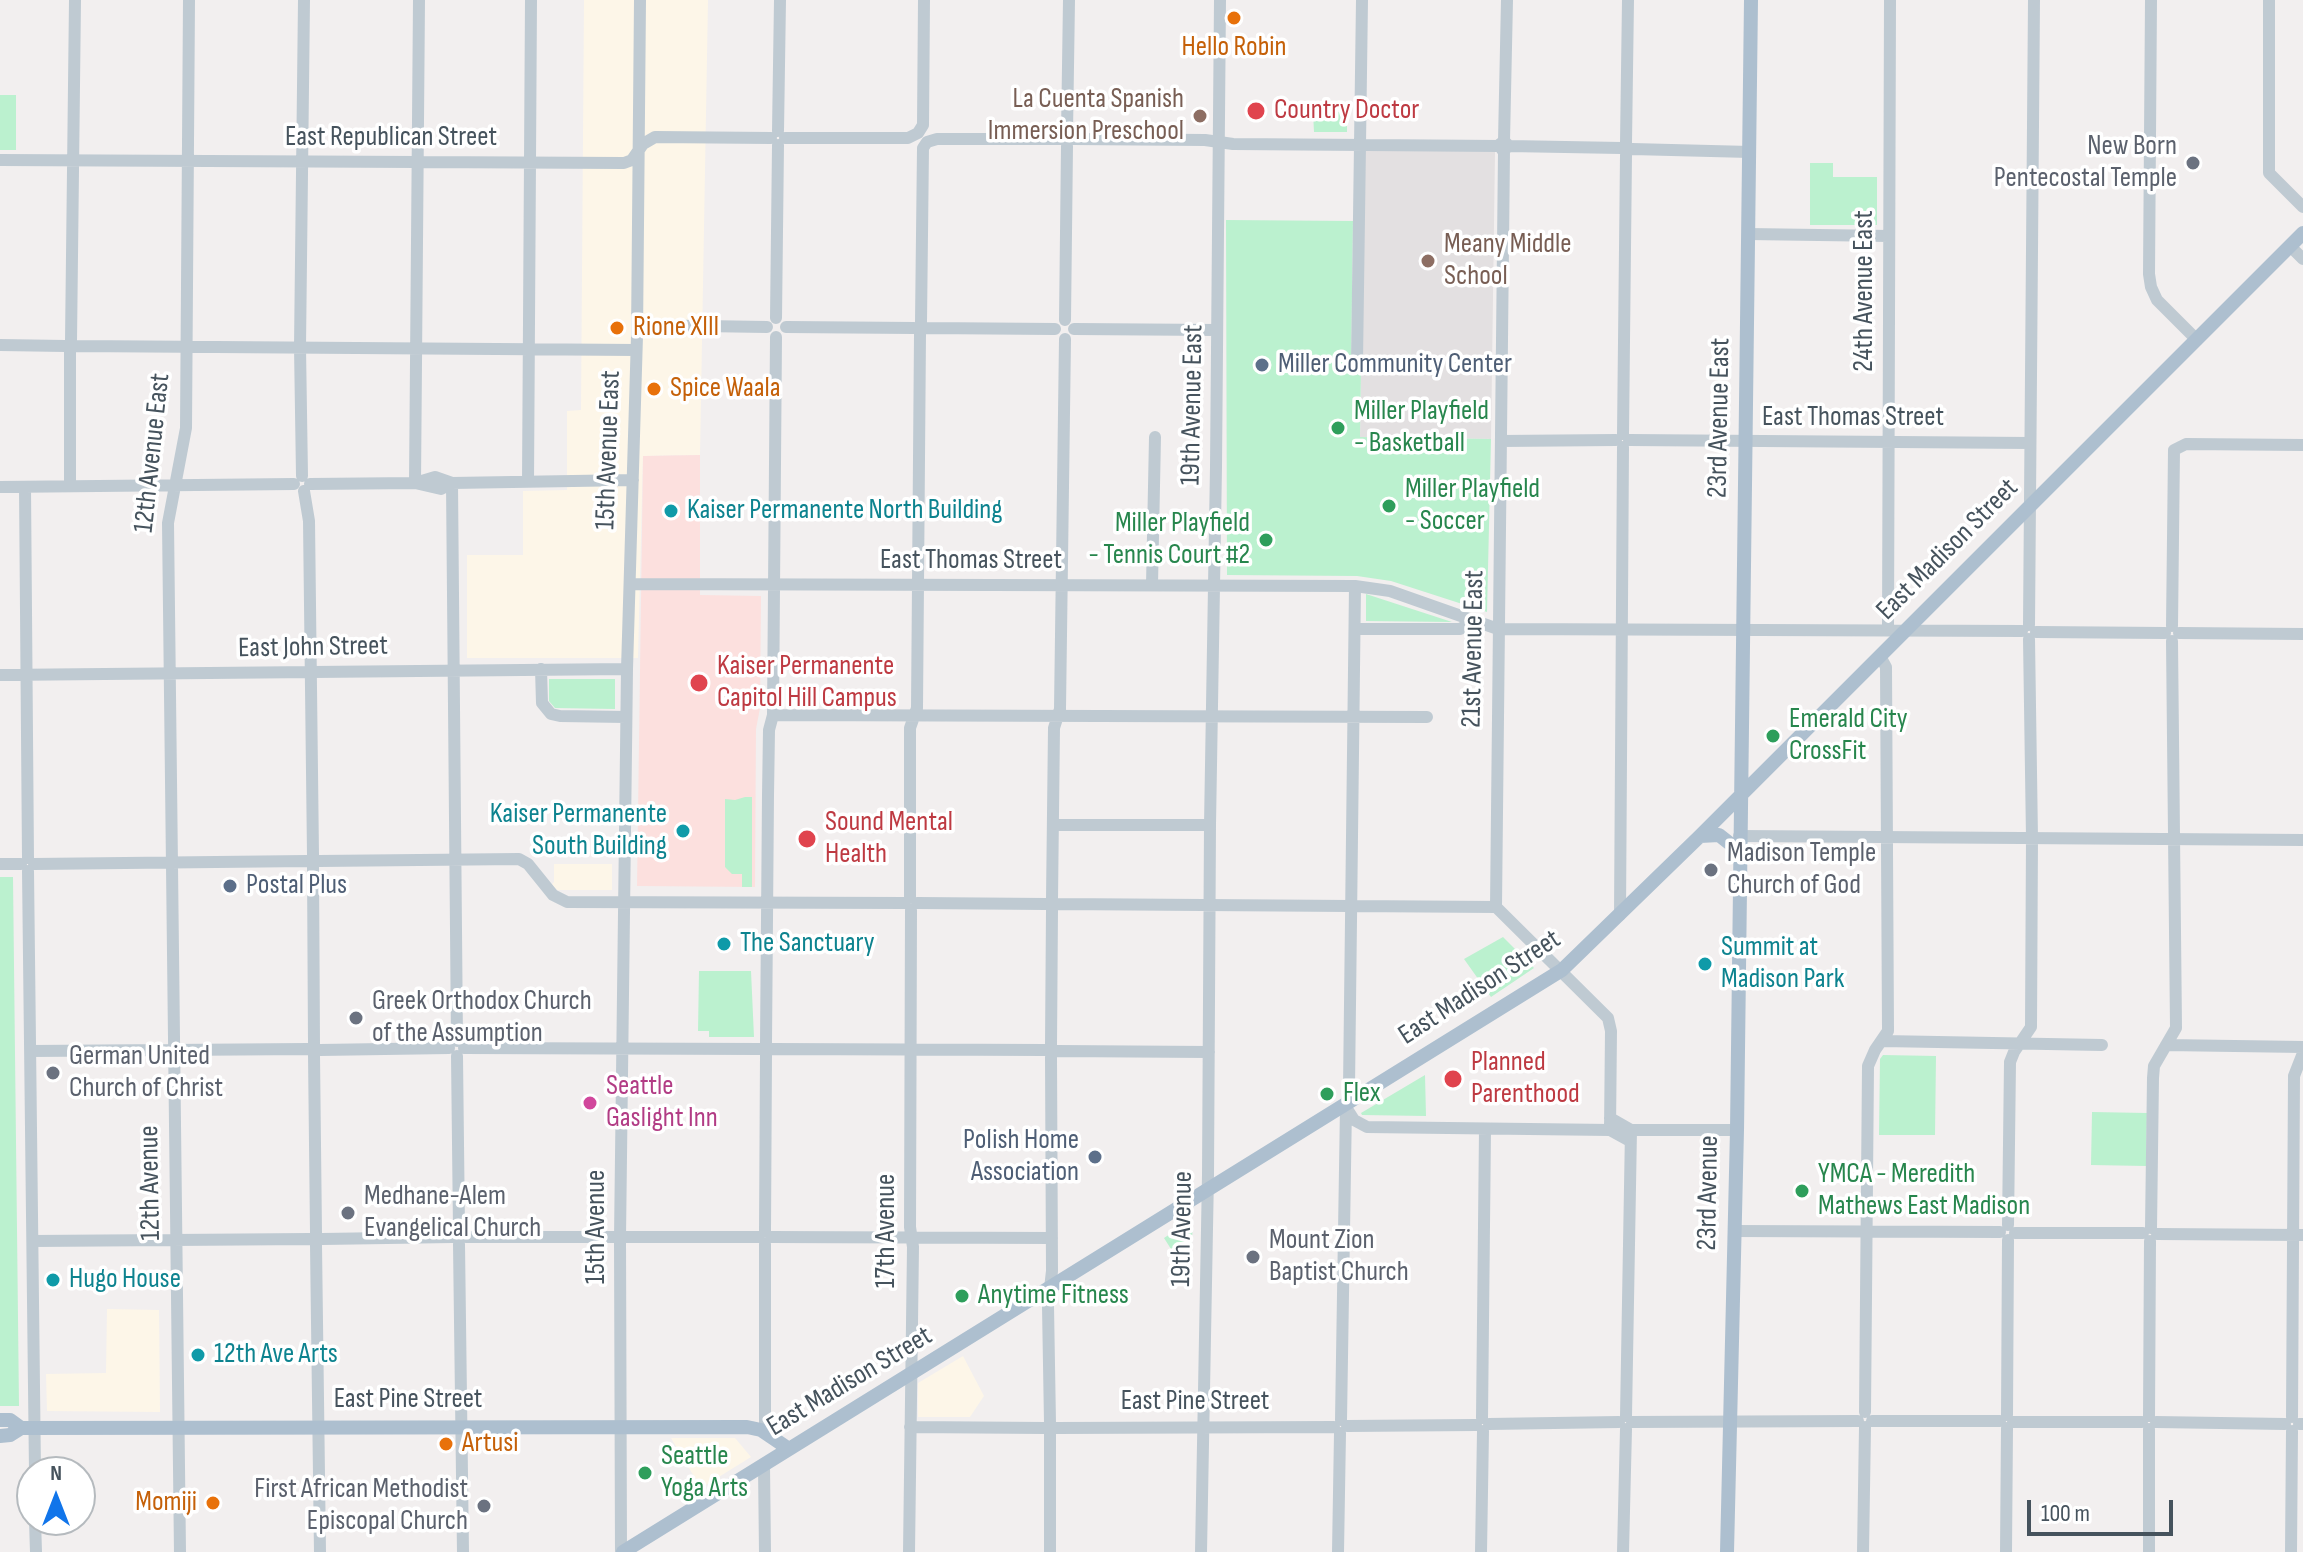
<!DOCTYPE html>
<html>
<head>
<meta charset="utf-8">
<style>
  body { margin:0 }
  #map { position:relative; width:2303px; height:1552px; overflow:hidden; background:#f2efef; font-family:"Sofia Sans Condensed",sans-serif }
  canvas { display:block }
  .north { position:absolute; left:16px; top:1456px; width:80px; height:80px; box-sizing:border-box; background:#fff; border:2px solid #b5babe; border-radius:50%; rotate:0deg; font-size:22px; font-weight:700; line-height:32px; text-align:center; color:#46535d }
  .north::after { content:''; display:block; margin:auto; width:28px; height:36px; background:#1175ea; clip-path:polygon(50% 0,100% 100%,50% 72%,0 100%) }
  .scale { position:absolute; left:2027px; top:1500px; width:146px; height:36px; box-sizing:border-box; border:4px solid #46535d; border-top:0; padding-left:10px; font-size:24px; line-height:28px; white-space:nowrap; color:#46535d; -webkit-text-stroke:6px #fff; paint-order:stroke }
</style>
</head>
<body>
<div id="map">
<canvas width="2303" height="1552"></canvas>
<div class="north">N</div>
<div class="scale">100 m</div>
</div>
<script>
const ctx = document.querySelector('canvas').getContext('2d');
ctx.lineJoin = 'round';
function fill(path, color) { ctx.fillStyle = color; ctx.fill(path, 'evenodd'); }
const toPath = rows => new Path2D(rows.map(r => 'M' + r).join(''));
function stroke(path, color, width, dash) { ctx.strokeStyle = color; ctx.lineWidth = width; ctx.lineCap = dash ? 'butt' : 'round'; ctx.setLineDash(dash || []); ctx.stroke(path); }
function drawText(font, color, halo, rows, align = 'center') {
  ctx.font = font + ' "Sofia Sans Condensed",sans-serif'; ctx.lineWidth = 7; ctx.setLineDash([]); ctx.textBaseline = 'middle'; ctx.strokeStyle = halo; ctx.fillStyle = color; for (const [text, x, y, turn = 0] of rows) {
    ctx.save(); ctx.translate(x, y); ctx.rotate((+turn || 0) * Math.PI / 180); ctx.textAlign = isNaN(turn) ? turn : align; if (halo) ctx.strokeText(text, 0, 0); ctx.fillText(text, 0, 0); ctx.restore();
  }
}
fill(toPath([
  [584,0,708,0,700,455,643,456,638,658,467,658,467,555,523,555,523,491,567,490,567,411,581,410],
  [554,864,612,864,612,890,557,890,552,884,554,882],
  [107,1309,159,1310,160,1412,47,1411,46,1374,106,1373],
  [963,1356,984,1396,970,1417,918,1417,918,1383],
  [671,1438,735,1438,751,1457,701,1488]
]), '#fdf6e8');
fill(toPath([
  [1365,150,1495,151,1491,439,1360,437]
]), '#e3e0e1');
fill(toPath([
  [700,455,700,595,761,596,760,708,756,729,755,887,637,886,643,456]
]), '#fce0de');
fill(toPath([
  [0,95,16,95,16,150,0,150],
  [1313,112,1347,112,1347,132,1314,132],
  [1810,163,1833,163,1833,177,1877,177,1877,225,1810,225],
  [1226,220,1353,221,1351,371,1361,371,1360,437,1491,439,1487,612,1391,581,1357,576,1227,575],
  [1366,594,1452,622,1366,621],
  [549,679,615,679,615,709,555,708,549,701],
  [745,797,752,797,752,887,742,887,742,874,732,874,725,867,725,799,735,800],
  [0,877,13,877,19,1406,0,1406],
  [1503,937,1534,968,1491,997,1464,959],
  [699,971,751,971,754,1037,709,1037,709,1031,698,1031],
  [1883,1055,1936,1056,1935,1135,1879,1135,1880,1059],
  [1425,1075,1426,1116,1362,1115,1361,1113],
  [2092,1112,2147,1113,2146,1166,2091,1165],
  [1193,1219,1190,1279,1164,1238]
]), '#bbf1cf');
stroke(toPath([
  [2151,0,2149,274,2151,287,2157,300,2197,340],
  [2269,0,2269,173,2303,207],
  [778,131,780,0],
  [1067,133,1069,0],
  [785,138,908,138,918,133,923,125,924,0],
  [1073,139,1205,140,1233,144,1499,146],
  [1504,141,1507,0],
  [1626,143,1628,0],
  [1509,146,1504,141,1499,145,1503,151,1509,146,1621,148],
  [1632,149,1750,152],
  [0,160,624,163,632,160,643,144,655,137,771,138],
  [1748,234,1889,236],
  [2290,246,2303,259],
  [776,318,778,145],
  [1065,320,1067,146],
  [921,322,923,148,927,142,937,139,1061,139],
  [637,325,767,327],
  [786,327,914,328],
  [926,328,1055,329],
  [1074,329,1217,330],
  [71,341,75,0],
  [0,345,65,346],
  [76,346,636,350],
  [1357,362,1362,0],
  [1623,434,1626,155],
  [1629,440,2030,443],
  [1501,441,1616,440],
  [302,476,300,347,304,0],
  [528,481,531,0],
  [415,483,419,0],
  [415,483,435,477,452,483,633,480],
  [452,483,457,1041],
  [310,484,415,483,441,489,452,483],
  [70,486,70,352],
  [0,487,294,484],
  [25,487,28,858],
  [304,491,309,521,313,855],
  [630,584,1355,586,1390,591,1498,629,2022,631],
  [1152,585,1155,437],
  [2029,625,2034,0],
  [2172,626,2174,450,2186,444,2303,445],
  [1355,629,1460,629,1474,621],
  [1888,630,1890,0],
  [2036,632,2165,633],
  [2179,633,2303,634],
  [541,669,542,703,551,714,560,716,626,717],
  [0,675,627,669],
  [773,715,1427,717],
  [1053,825,1210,825],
  [1739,836,2303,840],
  [319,861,519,859,528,864,553,895,567,902,905,903],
  [0,864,21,864],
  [34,864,307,861],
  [313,867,314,1044],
  [28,871,35,1472],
  [910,897,910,728,917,708,920,334],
  [1052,899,1054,728,1060,709,1065,339],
  [917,903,1046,904],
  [1057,904,1496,907,1608,1018,1611,1031,1610,1130],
  [1496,907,1504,151],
  [1620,915,1623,447],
  [1883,1041,2102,1045],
  [766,1043,768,795,769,730,773,715,776,337],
  [1051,1045,1052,910],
  [2166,1045,2303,1047],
  [464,1048,760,1049],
  [772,1049,1045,1050],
  [320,1050,449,1048],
  [31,1051,308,1049],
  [1057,1051,1209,1052],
  [314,1055,316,1233],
  [457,1056,459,1230],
  [1347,1109,1354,1120,1367,1127,1610,1130,1630,1141],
  [1610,1118,1631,1130,1737,1130],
  [2008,1225,2010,1062,2014,1052,2031,1027,2032,838,2029,639],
  [2151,1228,2153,1078,2154,1066,2176,1028,2172,641],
  [765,1231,766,1055],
  [1734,1231,2000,1232],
  [2015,1233,2143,1233],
  [2157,1234,2303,1235],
  [466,1237,759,1237],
  [771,1237,1052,1238],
  [322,1239,452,1237],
  [33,1241,310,1239],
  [459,1244,463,1552],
  [765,1244,765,1433],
  [316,1245,320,1552],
  [1865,1412,1868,1066,1875,1050,1888,1031,1886,667,1880,656],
  [2007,1415,2008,1240],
  [1626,1416,1631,1130],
  [2149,1416,2150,1241],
  [2292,1417,2294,1076,2303,1053],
  [1482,1418,1485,1129],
  [1341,1420,1346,1106,1349,1087,1355,586],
  [1872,1421,2000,1421],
  [1632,1422,1858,1421],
  [2013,1422,2142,1422],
  [2156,1422,2285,1424],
  [1050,1423,1048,1306,1052,1271,1051,1057],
  [1489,1424,1619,1422],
  [2299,1424,2303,1424],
  [1347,1426,1476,1425],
  [910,1427,1045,1428],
  [1056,1428,1334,1427],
  [2149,1429,2149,1552],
  [764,1466,765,1552],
  [35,1520,36,1552],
  [180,1552,168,523,186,428,189,0],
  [621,1552,620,1238,627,669,637,336,640,0],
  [909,1552,913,1247,910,1227,911,910],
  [1050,1552,1050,1434],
  [1201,1552,1208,1175,1210,825,1216,467,1220,0],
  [1338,1552,1340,1433],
  [1481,1552,1483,1431],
  [1623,1552,1626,1429],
  [1863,1552,1865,1427],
  [2006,1552,2007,1428],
  [2291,1552,2292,1431]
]), '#bfcad2', 12);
stroke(toPath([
  [1700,836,1719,835,1738,850],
  [0,1420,10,1420,21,1428,747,1427,761,1430,789,1449],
  [0,1436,10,1435,21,1428],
  [623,1552,1562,970,1700,836,2303,233],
  [1727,1552,1737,1130,1751,0]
]), '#adbfcf', 14);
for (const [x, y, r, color] of [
  [1234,18,8,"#e8710a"],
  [1256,111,10,"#e0444e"],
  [1200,116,8,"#8d6e63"],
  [2193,163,8,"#6b7280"],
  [1428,261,8,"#8d6e63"],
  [617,328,8,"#e8710a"],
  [1262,365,8,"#5c6f8a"],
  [654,389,8,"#e8710a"],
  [1338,428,8,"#2e9e5b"],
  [1389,506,8,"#2e9e5b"],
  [671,511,8,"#0f9aa8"],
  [1266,540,8,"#2e9e5b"],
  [699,683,10,"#e0444e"],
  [1773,736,8,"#2e9e5b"],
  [683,831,8,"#0f9aa8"],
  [807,839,10,"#e0444e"],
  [1711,870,8,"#6b7280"],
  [230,886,8,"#5c6f8a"],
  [724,944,8,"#0f9aa8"],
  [1705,964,8,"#0f9aa8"],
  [356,1018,8,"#6b7280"],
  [53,1073,8,"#6b7280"],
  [1453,1079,10,"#e0444e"],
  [1327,1094,8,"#2e9e5b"],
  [590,1103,8,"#d1479c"],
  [1095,1157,8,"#5c6f8a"],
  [1802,1191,8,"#2e9e5b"],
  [348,1213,8,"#6b7280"],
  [1253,1257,8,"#6b7280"],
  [53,1280,8,"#0f9aa8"],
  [962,1296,8,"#2e9e5b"],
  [198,1355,8,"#0f9aa8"],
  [446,1444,8,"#e8710a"],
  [645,1473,8,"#2e9e5b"],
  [213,1503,8,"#e8710a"],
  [484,1506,8,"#6b7280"]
]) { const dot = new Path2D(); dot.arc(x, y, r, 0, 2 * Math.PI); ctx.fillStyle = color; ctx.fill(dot); stroke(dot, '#fff', 3); }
drawText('28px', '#c56008', '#fff', [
  ["Hello Robin",1234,48,"center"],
  ["Rione XIII",633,328],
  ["Spice Waala",670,389],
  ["Artusi",462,1444],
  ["Momiji",197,1503,"right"]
], 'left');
drawText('28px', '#785e54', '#fff', [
  ["La Cuenta Spanish",1184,100],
  ["Immersion Preschool",1184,132],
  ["Meany Middle",1444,245,"left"],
  ["School",1444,277,"left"]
], 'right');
drawText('28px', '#be3a42', '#fff', [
  ["Country Doctor",1274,111],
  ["Kaiser Permanente",717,667],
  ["Capitol Hill Campus",717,699],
  ["Sound Mental",825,823],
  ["Health",825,855],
  ["Planned",1471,1063],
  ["Parenthood",1471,1095]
], 'left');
drawText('28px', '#46535d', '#fff', [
  ["East Republican Street",391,138],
  ["24th Avenue East",1865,291,-90],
  ["19th Avenue East",1193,405,-89],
  ["23rd Avenue East",1720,418,-89],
  ["East Thomas Street",1853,418],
  ["15th Avenue East",609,450,-88],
  ["12th Avenue East",153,453,-84],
  ["East Madison Street",1948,550,-45],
  ["East Thomas Street",971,561],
  ["East John Street",313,648,-1],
  ["21st Avenue East",1474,649,-89],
  ["East Madison Street",1480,988,-33],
  ["12th Avenue",151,1183,-91],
  ["23rd Avenue",1709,1193,-89],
  ["15th Avenue",597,1227,-90],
  ["19th Avenue",1183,1229,-89],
  ["17th Avenue",887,1231,-90],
  ["East Madison Street",850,1382,-31],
  ["East Pine Street",408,1400],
  ["East Pine Street",1195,1402]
]);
drawText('28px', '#5b616d', '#fff', [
  ["New Born",2177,147,"right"],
  ["Pentecostal Temple",2177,179,"right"],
  ["Madison Temple",1727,854],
  ["Church of God",1727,886],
  ["Greek Orthodox Church",372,1002],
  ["of the Assumption",372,1034],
  ["German United",69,1057],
  ["Church of Christ",69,1089],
  ["Medhane-Alem",364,1197],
  ["Evangelical Church",364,1229],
  ["Mount Zion",1269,1241],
  ["Baptist Church",1269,1273],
  ["First African Methodist",468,1490,"right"],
  ["Episcopal Church",468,1522,"right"]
], 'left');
drawText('28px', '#4e5e75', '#fff', [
  ["Miller Community Center",1278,365],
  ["Postal Plus",246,886],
  ["Polish Home",1079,1141,"right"],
  ["Association",1079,1173,"right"]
], 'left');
drawText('28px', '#27864d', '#fff', [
  ["Miller Playfield",1354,412],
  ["- Basketball",1354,444],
  ["Miller Playfield",1405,490],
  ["- Soccer",1405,522],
  ["Miller Playfield",1250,524,"right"],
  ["- Tennis Court #2",1250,556,"right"],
  ["Emerald City",1789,720],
  ["CrossFit",1789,752],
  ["Flex",1343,1094],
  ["YMCA - Meredith",1818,1175],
  ["Mathews East Madison",1818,1207],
  ["Anytime Fitness",978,1296],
  ["Seattle",661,1457],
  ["Yoga Arts",661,1489]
], 'left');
drawText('28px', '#0d838f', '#fff', [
  ["Kaiser Permanente North Building",687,511],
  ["Kaiser Permanente",667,815,"right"],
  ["South Building",667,847,"right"],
  ["The Sanctuary",740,944],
  ["Summit at",1721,948],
  ["Madison Park",1721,980],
  ["Hugo House",69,1280],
  ["12th Ave Arts",214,1355]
], 'left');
drawText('28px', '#b23c85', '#fff', [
  ["Seattle",606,1087],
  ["Gaslight Inn",606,1119]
], 'left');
</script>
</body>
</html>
